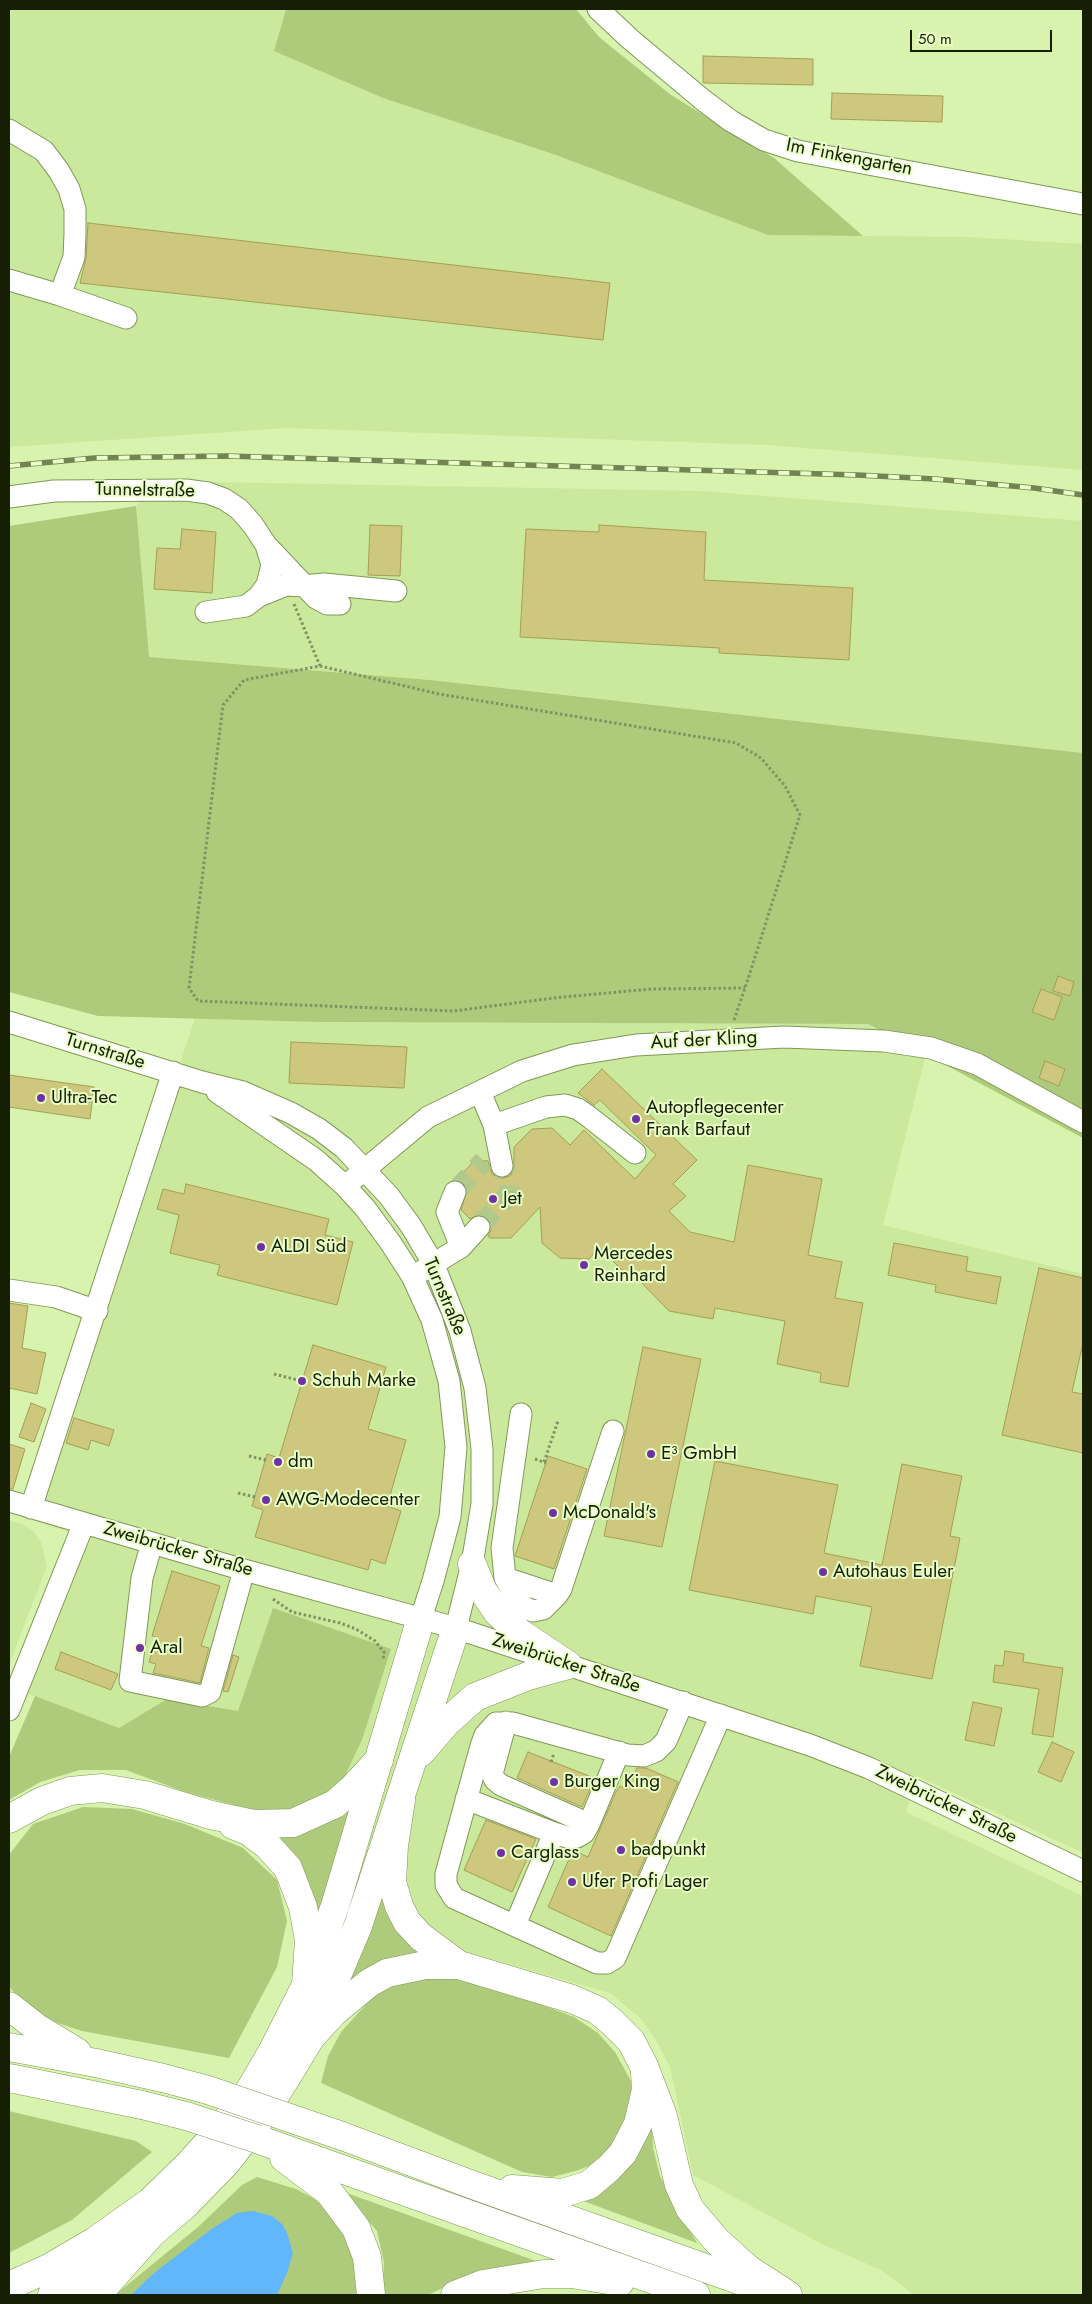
<!DOCTYPE html>
<html>
<head>
<meta charset="utf-8">
<style>
  body { margin:0 }
  #map { position:relative; width:1092px; height:2304px; overflow:hidden; background:#d8f3ad; font-family:Jost,sans-serif }
  canvas { display:block }
  .frame { position:absolute; inset:0; border:10px solid #161f04; pointer-events:none }
  .scale { position:absolute; left:910px; top:30px; width:142px; height:22px; box-sizing:border-box; border:2px solid #161f04; border-top:0; padding-left:6px; font-size:15px; line-height:18px; white-space:nowrap; color:#161f04; -webkit-text-stroke:4px #e8ffc6; paint-order:stroke }
</style>
</head>
<body>
<div id="map">
<canvas width="1092" height="2304"></canvas>
<div class="frame"></div>
<div class="scale">50 m</div>
</div>
<script>
const ctx = document.querySelector('canvas').getContext('2d');
ctx.lineJoin = 'round';
function fill(path, color) { ctx.fillStyle = color; ctx.fill(path, 'evenodd'); }
const toPath = rows => new Path2D(rows.map(r => 'M' + r).join(''));
function stroke(path, color, width, dash) { ctx.strokeStyle = color; ctx.lineWidth = width; ctx.lineCap = dash ? 'butt' : 'round'; ctx.setLineDash(dash || []); ctx.stroke(path); }
function drawText(font, color, halo, rows, align = 'center') {
  ctx.font = font + ' Jost,sans-serif'; ctx.lineWidth = 4; ctx.setLineDash([]); ctx.textBaseline = 'middle'; ctx.strokeStyle = halo; ctx.fillStyle = color; for (const [text, x, y, turn = 0] of rows) {
    ctx.save(); ctx.translate(x, y); ctx.rotate((+turn || 0) * Math.PI / 180); ctx.textAlign = isNaN(turn) ? turn : align; if (halo) ctx.strokeText(text, 0, 0); ctx.fillText(text, 0, 0); ctx.restore();
  }
}
fill(toPath([
  [9,9,286,9,274,51,383,98,553,154,768,235,969,237,1083,244,1083,470,767,445,287,428,9,447],
  [159,481,702,491,1083,521,1083,753,430,680,148,657,136,506],
  [195,1018,319,1022,868,1024,926,1054,883,1225,1083,1274,1083,1853,917,1776,906,1812,1083,1896,1083,2295,914,2295,881,2270,822,2244,693,2175,670,2067,657,2042,640,2018,610,1993,466,1952,441,1937,422,1956,408,1944,397,1927,366,1937,316,1920,343,1780,362,1740,391,1649,238,1712,167,1699,119,1728,10,1687,69,1532,28,1519],
  [9,1520,22,1524,33,1531,41,1542,47,1566,9,1665]
]), '#cbe99c');
fill(toPath([
  [286,9,576,9,599,37,671,95,774,158,863,236,768,235,553,154,383,98,274,51],
  [136,506,149,657,430,680,1083,753,1083,1138,868,1024,319,1022,98,1016,9,992,9,526],
  [273,1608,391,1649,362,1740,343,1780,316,1803,290,1814,249,1809,185,1792,126,1770,80,1770,40,1782,9,1800,9,1757,35,1696,119,1728,167,1699,238,1711],
  [352,1803,316,1920,310,1885,299,1864,271,1834],
  [83,1807,132,1809,185,1824,243,1848,277,1880,287,1921,277,1967,229,2058,82,2031,45,2019,24,2006,9,1986,9,1855,33,1824],
  [386,1885,397,1927,408,1944,422,1956,348,1984],
  [436,1975,505,1991,574,2017,598,2033,615,2052,631,2081,632,2110,617,2141,596,2163,579,2170,552,2177,522,2172,321,2083,328,2056,341,2032,370,2000,388,1985],
  [9,2111,136,2141,152,2152,72,2220,9,2253],
  [652,2118,653,2148,660,2176,697,2243,575,2198],
  [257,2177,296,2189,320,2202,339,2223,353,2249,359,2295,115,2295,198,2227,242,2185],
  [344,2192,536,2261,471,2274,428,2295,382,2295,384,2263,377,2231]
]), '#aecb7b');
fill(toPath([
  [253,2211,272,2216,283,2225,287,2233,293,2253,287,2273,277,2295,131,2295,154,2273,213,2228,237,2213]
]), '#61b6fc');
const building = toPath([
  [703,56,813,59,813,85,703,83,703,56],
  [832,93,943,96,942,122,831,119,832,93],
  [88,223,610,283,603,340,80,283,86,258,88,223],
  [370,525,402,526,400,576,368,575,370,525],
  [599,525,706,532,704,580,853,588,849,660,719,653,719,648,520,637,526,529,599,532,599,525],
  [182,529,216,532,212,593,154,589,157,548,180,549,182,529],
  [1058,976,1074,982,1070,996,1053,991,1058,976],
  [1041,989,1062,997,1054,1020,1032,1012,1041,989],
  [291,1042,407,1047,404,1088,289,1083,291,1042],
  [1045,1061,1065,1069,1059,1086,1039,1078,1045,1061],
  [602,1069,697,1160,673,1184,686,1196,669,1211,690,1232,734,1242,748,1165,822,1179,808,1255,842,1262,835,1298,863,1303,848,1387,820,1382,821,1373,777,1364,785,1321,715,1308,713,1319,669,1311,636,1277,633,1281,599,1247,589,1259,560,1258,542,1243,540,1207,511,1238,490,1238,488,1236,491,1230,491,1224,488,1218,481,1215,470,1219,461,1210,467,1190,464,1184,456,1180,475,1160,488,1161,492,1174,498,1178,504,1178,510,1176,514,1170,514,1147,532,1129,552,1128,570,1145,584,1130,635,1179,656,1155,600,1100,594,1105,578,1093,602,1069],
  [9,1075,94,1087,90,1119,9,1107,9,1075],
  [186,1184,329,1219,325,1235,353,1242,337,1305,217,1275,220,1265,170,1253,179,1215,157,1209,163,1189,184,1194,186,1184],
  [894,1243,968,1257,966,1271,1001,1277,996,1304,935,1292,936,1285,888,1275,894,1243],
  [1039,1268,1083,1278,1083,1343,1072,1392,1083,1394,1083,1453,1002,1435,1039,1268],
  [9,1303,28,1306,22,1348,46,1353,37,1394,9,1388,9,1303],
  [313,1345,386,1367,368,1429,406,1440,387,1506,401,1511,385,1564,371,1559,368,1570,255,1537,263,1510,252,1506,267,1454,279,1458,313,1345],
  [643,1347,701,1359,662,1547,604,1536,643,1347],
  [31,1403,46,1409,34,1442,19,1437,31,1403],
  [74,1418,114,1430,109,1446,91,1440,88,1450,66,1443,74,1418],
  [9,1444,25,1449,13,1489,9,1489,9,1444],
  [548,1456,587,1469,554,1569,515,1556,548,1456],
  [715,1461,838,1485,824,1553,882,1565,902,1464,962,1476,950,1536,960,1538,932,1679,860,1666,872,1607,816,1596,813,1614,689,1590,715,1461],
  [172,1571,220,1586,201,1646,209,1648,200,1683,153,1673,156,1664,149,1662,157,1637,152,1636,172,1571],
  [1005,1651,1024,1654,1023,1662,1063,1668,1053,1737,1032,1734,1039,1689,993,1682,995,1665,1003,1666,1005,1651],
  [61,1652,118,1674,111,1690,55,1669,61,1652],
  [233,1655,239,1657,228,1692,223,1691,233,1655],
  [973,1702,1002,1708,994,1746,965,1740,973,1702],
  [1052,1742,1074,1752,1061,1782,1038,1772,1052,1742],
  [528,1752,589,1776,587,1780,593,1782,582,1807,517,1778,528,1752],
  [637,1768,646,1768,678,1782,611,1936,548,1907,573,1850,588,1857,616,1792,620,1786,627,1790,637,1768],
  [486,1820,536,1839,512,1892,464,1870,486,1820]
]);
fill(building, '#cdc87e');
stroke(building, '#a49f56', 1);
stroke(toPath([
  [455,1192,484,1161],
  [479,1227,509,1194,510,1184,502,1166]
]), '#b1c98b', 21, [21, 11]);
const minor = toPath([
  [598,9,630,39,703,100,731,121,764,140,798,151,1083,204],
  [9,130,44,151,59,171,69,189,75,209,75,234,74,257,60,295,9,280],
  [60,295,126,318],
  [9,497,54,491,186,490,208,493,224,499,239,509,253,525,266,545,272,565,267,585,259,596,246,606,206,612],
  [268,547,316,598,327,604,340,604],
  [259,596,286,585,303,586,324,584,396,591],
  [9,1022,202,1082,243,1092,291,1113,319,1129,344,1148,389,1196,411,1226,434,1265,460,1331,475,1388,482,1449,482,1504,472,1564,456,1628],
  [217,1092,316,1160,345,1186,365,1208,390,1242,412,1276,432,1320,449,1381,456,1447,450,1517,433,1581,421,1618],
  [480,1092,494,1125,502,1166],
  [494,1125,546,1107,565,1105,578,1109,588,1116,635,1153],
  [345,1186,428,1117,522,1071,573,1055,636,1045,784,1037,884,1041,931,1048,977,1064,1083,1122],
  [455,1192,447,1212,461,1247],
  [422,1271,461,1247,479,1227],
  [9,1290,56,1297,97,1311],
  [521,1414,502,1548,505,1578,557,1595,561,1589,613,1431],
  [9,1501,244,1570,456,1628,810,1745,869,1768,1083,1871],
  [31,1508,173,1072],
  [152,1543,142,1578,130,1681,202,1696,210,1692,244,1570],
  [505,1578,518,1602,526,1608,533,1611,543,1609,557,1595],
  [683,1702,666,1741,656,1751,644,1756,628,1755,513,1723,496,1723,485,1735,481,1746,446,1874,446,1885,454,1898,597,1963,607,1963,615,1958,721,1715],
  [9,1710,84,1523],
  [506,1722,492,1774,495,1780,501,1785,589,1824],
  [466,1799,554,1833,570,1838,577,1837,584,1833,589,1824,619,1752],
  [515,1925,554,1833]
]);
const major = toPath([
  [472,1564,483,1591,498,1613,520,1633,568,1665],
  [421,1752,446,1723,475,1697,528,1676,568,1665],
  [9,2286,49,2268,95,2241,150,2202,188,2165,215,2135,248,2093,272,2052,306,1985,335,1906,421,1618],
  [52,2295,91,2275,152,2233,185,2205,226,2163,258,2122,288,2075,311,2037,358,1926,456,1628]
]);
const highway = toPath([
  [401,1800,394,1846,392,1882,399,1906,407,1922,421,1937,459,1965],
  [9,1819,42,1801,70,1791,102,1788,145,1795,211,1815,254,1824,293,1823,335,1804,352,1789,379,1760],
  [233,1825,248,1831,267,1845,288,1868,303,1907,309,1940,306,1985],
  [9,2006,37,2028,77,2052],
  [311,2037,334,2012,369,1983,387,1973,425,1965,459,1965,572,1999,597,2010,612,2022,631,2041,644,2066,663,2116,679,2185,690,2209,717,2241,748,2269,788,2295],
  [9,2047,96,2063,163,2078],
  [9,2078,142,2105],
  [342,2136,473,2185,761,2288],
  [257,2139,696,2295],
  [284,2158,329,2192,356,2228,367,2257,371,2295],
  [512,2189,563,2193,589,2185,609,2168,623,2153,638,2124,646,2090,645,2073],
  [97,2295,152,2233],
  [455,2295,483,2284,544,2274,572,2274,620,2282]
]);
stroke(minor, '#809856', 23);
stroke(major, '#809856', 29);
stroke(highway, '#809856', 29);
stroke(toPath([
  [294,604,320,666],
  [734,1020,745,988,749,976,800,815,785,786,761,758,736,743,439,694,320,666,244,680,223,705,189,988,198,1001,454,1011,553,998,651,989,745,988],
  [274,1374,302,1381],
  [249,1456,266,1460],
  [535,1459,546,1463],
  [544,1462,558,1421],
  [238,1493,255,1497],
  [273,1599,292,1612,340,1623,356,1629,375,1641,384,1652,383,1660],
  [551,1762,554,1753]
]), '#7f9260', 3, [2.5, 2.5]);
stroke(minor, '#fff', 21);
stroke(major, '#fff', 28);
stroke(highway, '#fff', 28);
const rail = toPath([
  [9,466,94,458,227,456,857,475,935,479,1034,488,1083,495]
]);
stroke(rail, '#728354', 5.5);
stroke(rail, '#e8ffc6', 4, [11]);
const highwayBridge = toPath([
  [163,2078,208,2090,342,2136],
  [142,2105,186,2116,257,2139]
]);
stroke(highwayBridge, '#809856', 29, []);
stroke(highwayBridge, '#fff', 28);
for (const [x, y, r, color] of [
  [41,1098,5,"#7131a6"],
  [636,1119,5,"#7131a6"],
  [493,1199,5,"#7131a6"],
  [261,1247,5,"#7131a6"],
  [584,1265,5,"#7131a6"],
  [302,1381,5,"#7131a6"],
  [651,1454,5,"#7131a6"],
  [278,1462,5,"#7131a6"],
  [266,1500,5,"#7131a6"],
  [553,1513,5,"#7131a6"],
  [823,1572,5,"#7131a6"],
  [140,1648,5,"#7131a6"],
  [554,1782,5,"#7131a6"],
  [621,1850,5,"#7131a6"],
  [501,1853,5,"#7131a6"],
  [572,1882,5,"#7131a6"]
]) { const dot = new Path2D(); dot.arc(x, y, r, 0, 2 * Math.PI); ctx.fillStyle = color; ctx.fill(dot); stroke(dot, '#e8ffc6', 2); }
drawText('19px', '#161f04', '#e8ffc6', [
  ["Im Finkengarten",849,158,11],
  ["Tunnelstraße",145,491,1],
  ["Auf der Kling",704,1041,-3],
  ["Turnstraße",105,1052,17],
  ["Turnstraße",444,1297,67],
  ["Zweibrücker Straße",178,1550,16],
  ["Zweibrücker Straße",566,1664,18],
  ["Zweibrücker Straße",946,1805,26]
]);
drawText('19px', '#161f04', '#e8ffc6', [
  ["Ultra-Tec",51,1098],
  ["Autopflegecenter",646,1108],
  ["Frank Barfaut",646,1130],
  ["Jet",503,1199],
  ["ALDI Süd",271,1247],
  ["Mercedes",594,1254],
  ["Reinhard",594,1276],
  ["Schuh Marke",312,1381],
  ["E³ GmbH",661,1454],
  ["dm",288,1462],
  ["AWG-Modecenter",276,1500],
  ["McDonald's",563,1513],
  ["Autohaus Euler",833,1572],
  ["Aral",150,1648],
  ["Burger King",564,1782],
  ["badpunkt",631,1850],
  ["Carglass",511,1853],
  ["Ufer Profi Lager",582,1882]
], 'left');
</script>
</body>
</html>
